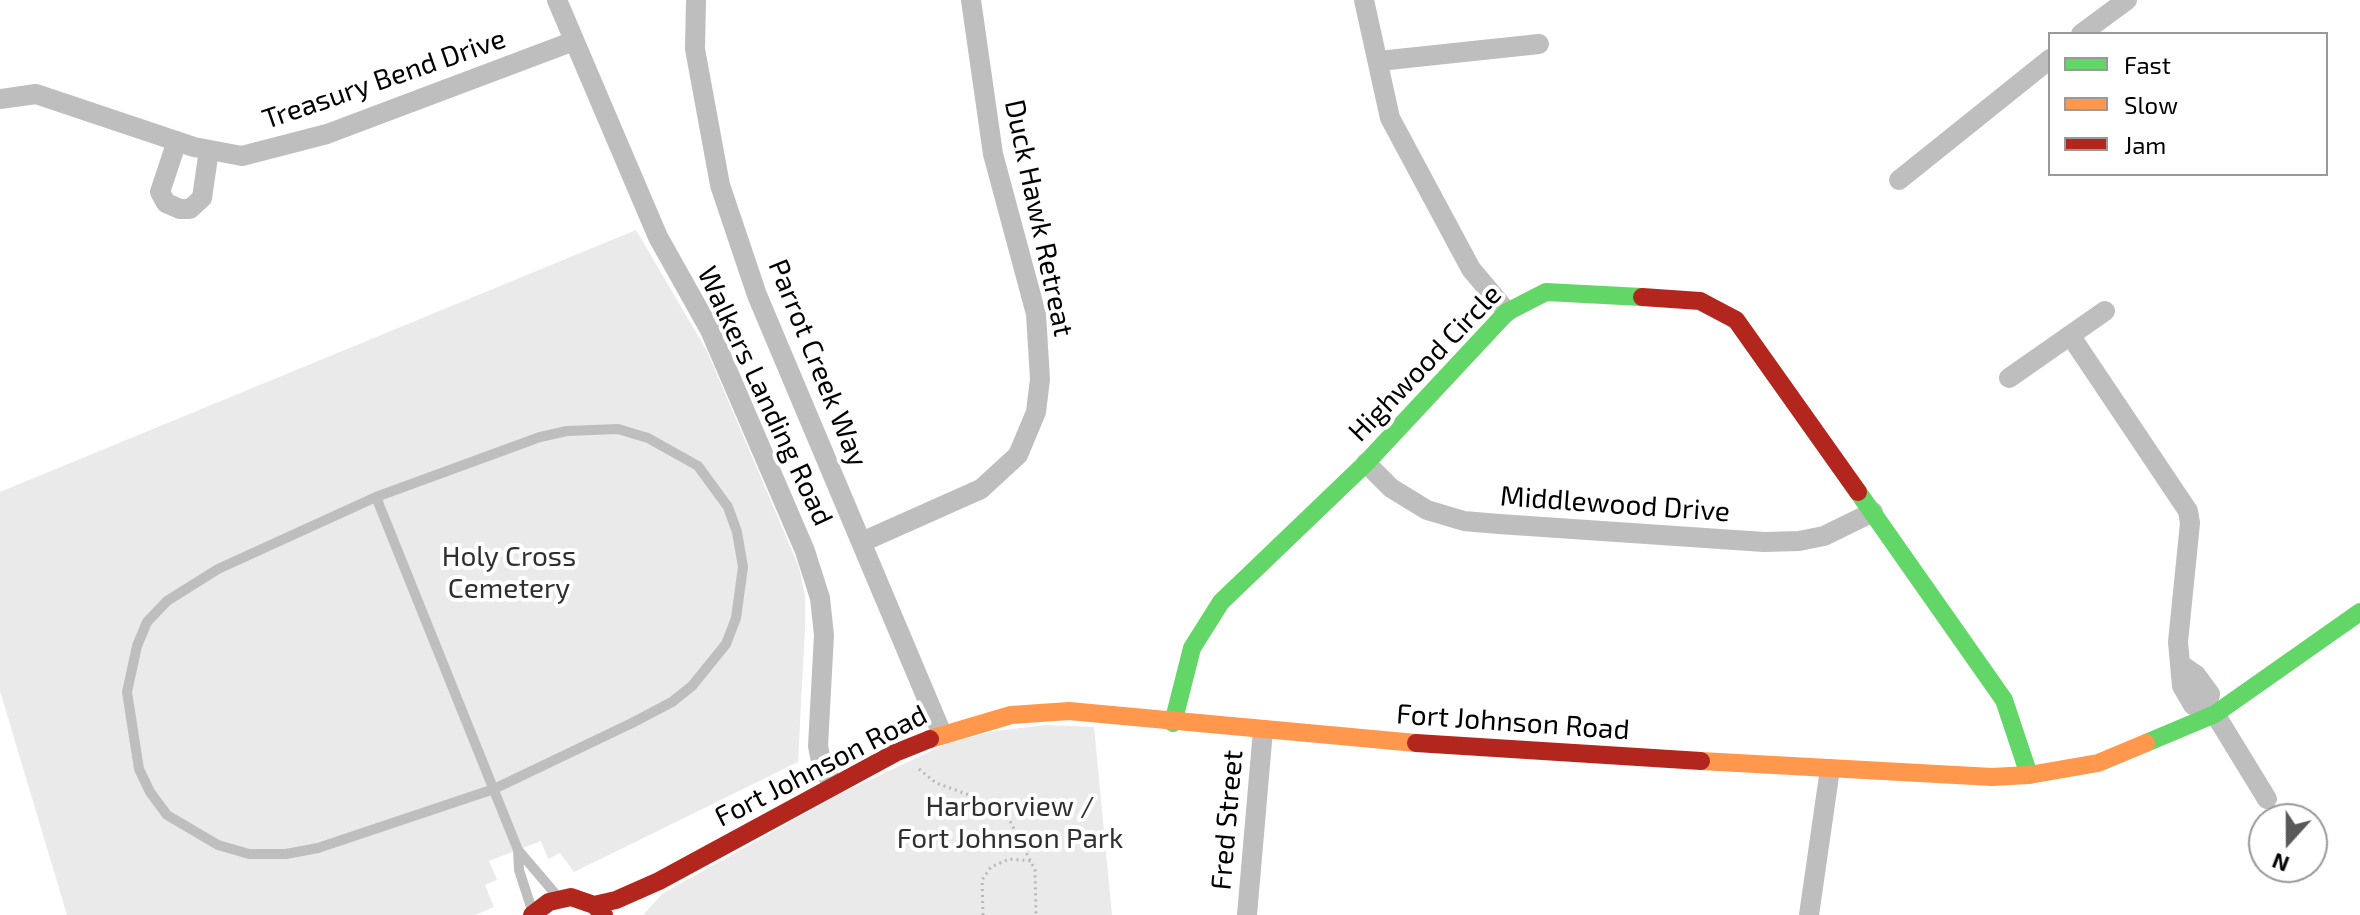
<!DOCTYPE html>
<html>
<head>
<meta charset="utf-8">
<style>
  body { margin:0 }
  #map { position:relative; width:2360px; height:915px; overflow:hidden; background:#fff; font-family:"Exo 2",sans-serif }
  canvas { display:block }
  .legend { position:absolute; left:2048px; top:32px; width:280px; height:144px; box-sizing:border-box; background:#fff; border:2px solid #999; margin:0; padding:10px 14px; list-style:none; font-size:24px; color:#000 }
  .legend li { display:flex; align-items:center; gap:16px; height:40px }
  .legend b { width:40px; border:2px solid #999 }
  .north { position:absolute; left:2248px; top:803px; width:80px; height:80px; box-sizing:border-box; background:#fff; border:2px solid #999; border-radius:50%; rotate:201deg; font-size:22px; font-weight:700; line-height:32px; text-align:center; color:#000 }
  .north::after { content:''; display:block; margin:auto; width:28px; height:36px; background:#595959; clip-path:polygon(50% 0,100% 100%,50% 72%,0 100%) }
</style>
</head>
<body>
<div id="map">
<canvas width="2360" height="915"></canvas>
<ul class="legend">
<li><b style="height:10px;background:#63d668"></b>Fast</li>
<li><b style="height:10px;background:#ff974d"></b>Slow</li>
<li><b style="height:10px;background:#b3261e"></b>Jam</li>
</ul>
<div class="north">N</div>
</div>
<script>
const ctx = document.querySelector('canvas').getContext('2d');
ctx.lineJoin = 'round';
function fill(path, color) { ctx.fillStyle = color; ctx.fill(path, 'evenodd'); }
const toPath = rows => new Path2D(rows.map(r => 'M' + r).join(''));
function stroke(path, color, width, dash) { ctx.strokeStyle = color; ctx.lineWidth = width; ctx.lineCap = dash ? 'butt' : 'round'; ctx.setLineDash(dash || []); ctx.stroke(path); }
function drawText(font, color, halo, rows, align = 'center') {
  ctx.font = font + ' "Exo 2",sans-serif'; ctx.lineWidth = 8; ctx.setLineDash([]); ctx.textBaseline = 'middle'; ctx.strokeStyle = halo; ctx.fillStyle = color; for (const [text, x, y, turn = 0] of rows) {
    ctx.save(); ctx.translate(x, y); ctx.rotate((+turn || 0) * Math.PI / 180); ctx.textAlign = isNaN(turn) ? turn : align; if (halo) ctx.strokeText(text, 0, 0); ctx.fillText(text, 0, 0); ctx.restore();
  }
}
fill(toPath([
  [636,230,707,351,799,567,805,595,805,628,798,762,574,872,560,853,548,859,541,841,489,861,497,880,485,885,494,907,475,915,67,915,0,691,0,492],
  [1046,725,1094,727,1112,915,643,915,662,894,840,794,946,744,994,731]
]), '#eaeaea');
stroke(toPath([
  [919,769,936,783,997,805,1008,817,1035,870,1036,915],
  [983,915,982,880,991,867,1009,859,1032,861]
]), '#b8b8b8', 3, [2, 4]);
stroke(toPath([
  [618,429,648,438,698,466,728,507,737,532,743,567,736,618,726,644,692,686,672,702,632,723,494,789,318,848,286,854,249,854,218,845,167,815,150,792,139,769,127,692,137,646,147,622,167,601,218,569,376,497,540,437,567,431,618,429],
  [376,497,518,850,519,870,532,910],
  [518,850,558,897]
]), '#bebebe', 10);
stroke(toPath([
  [557,0,658,237,710,330,805,551,820,598,824,635,818,746,822,766,833,785],
  [696,0,695,49,720,185,757,295,942,734],
  [1364,0,1390,118,1471,269,1507,312],
  [2081,34,2127,0],
  [1379,61,1539,44],
  [0,99,36,94,194,147,242,156,327,134,574,41],
  [177,141,160,192,166,203,180,209,190,209,202,198,209,150],
  [1899,180,2050,59],
  [2070,335,2188,511,2190,523,2178,642,2182,686,2193,705,2207,705,2215,714,2267,799],
  [2009,378,2105,311],
  [1366,463,1391,488,1427,510,1464,521,1499,524,1764,542,1799,541,1824,536,1873,512],
  [862,542,981,489,1018,455,1036,412,1040,379,1036,314,993,154,971,0],
  [2183,666,2196,675,2210,694,2207,705],
  [1247,915,1263,730],
  [1809,915,1830,769]
]), '#bebebe', 20);
stroke(toPath([
  [1858,492,2004,700,2029,775],
  [1173,723,1192,648,1221,602,1366,463,1507,312,1546,292,1642,297],
  [2146,743,2215,714,2360,612]
]), '#63d668', 18);
stroke(toPath([
  [930,739,1011,715,1069,711,1416,743],
  [1701,761,1992,777,2029,775,2098,763,2146,743]
]), '#ff974d', 18);
stroke(toPath([
  [1642,297,1700,301,1736,320,1858,492],
  [1416,743,1701,761],
  [594,905,616,900,659,881,895,753,930,739],
  [532,915,549,902,571,897,594,905,604,915]
]), '#b3261e', 18);
drawText('28px', '#000', '#fff', [
  ["Treasury Bend Drive",384,79,-19],
  ["Duck Hawk Retreat",1039,218,78],
  ["Parrot Creek Way",818,363,68],
  ["Highwood Circle",1425,363,-46],
  ["Walkers Landing Road",765,396,65],
  ["Middlewood Drive",1615,504,4],
  ["Fort Johnson Road",1513,722,4],
  ["Fort Johnson Road",821,766,-27],
  ["Fred Street",1227,820,-85]
]);
drawText('28px', '#2f2f2f', '#fff', [
  ["Holy Cross",509,557],
  ["Cemetery",509,589],
  ["Harborview /",1010,807],
  ["Fort Johnson Park",1010,839]
]);
</script>
</body>
</html>
